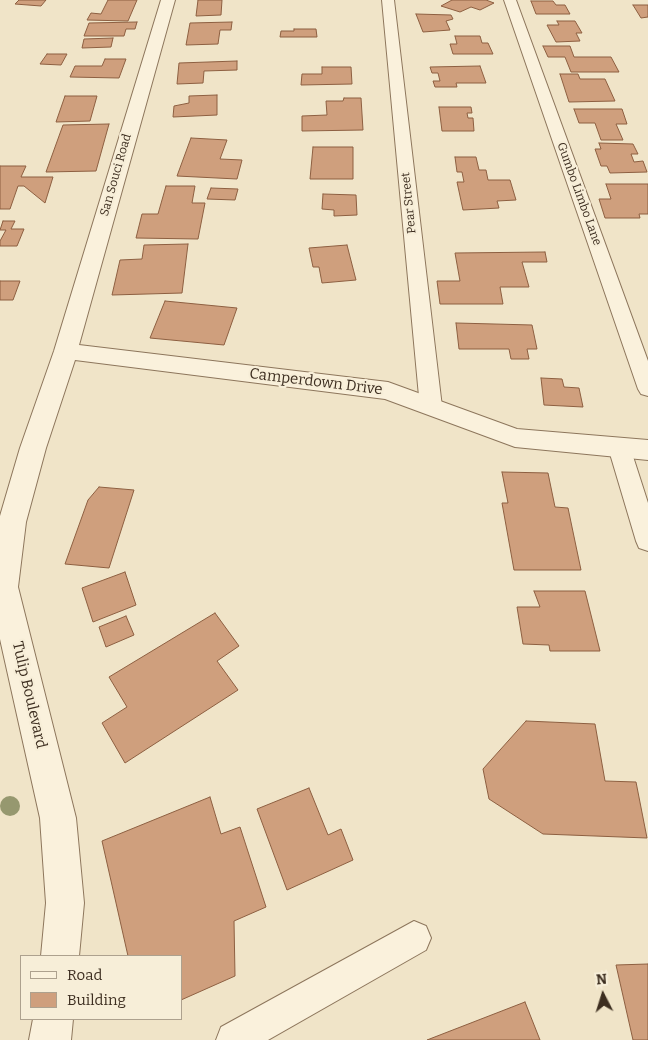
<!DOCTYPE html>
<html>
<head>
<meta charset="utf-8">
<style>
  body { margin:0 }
  #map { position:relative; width:648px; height:1040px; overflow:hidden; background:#f0e4c8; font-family:Bitter,serif }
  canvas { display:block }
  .legend { position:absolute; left:20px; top:955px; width:162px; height:65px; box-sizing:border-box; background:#f7eed8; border:1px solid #ada18e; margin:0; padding:6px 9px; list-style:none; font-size:15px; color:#3d2e20 }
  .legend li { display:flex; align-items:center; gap:10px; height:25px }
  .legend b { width:25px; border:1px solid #ada18e }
  .north { position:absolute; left:578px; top:970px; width:50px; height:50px; -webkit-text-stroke:4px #f7eed8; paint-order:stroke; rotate:355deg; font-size:14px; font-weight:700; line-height:20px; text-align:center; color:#3d2e20 }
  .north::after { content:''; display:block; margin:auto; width:18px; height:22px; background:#3d2e20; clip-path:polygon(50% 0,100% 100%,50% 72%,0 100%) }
</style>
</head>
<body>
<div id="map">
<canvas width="648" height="1040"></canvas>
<ul class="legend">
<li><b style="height:6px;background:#faf1dc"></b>Road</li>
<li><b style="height:14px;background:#cf9f7d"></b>Building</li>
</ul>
<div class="north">N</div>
</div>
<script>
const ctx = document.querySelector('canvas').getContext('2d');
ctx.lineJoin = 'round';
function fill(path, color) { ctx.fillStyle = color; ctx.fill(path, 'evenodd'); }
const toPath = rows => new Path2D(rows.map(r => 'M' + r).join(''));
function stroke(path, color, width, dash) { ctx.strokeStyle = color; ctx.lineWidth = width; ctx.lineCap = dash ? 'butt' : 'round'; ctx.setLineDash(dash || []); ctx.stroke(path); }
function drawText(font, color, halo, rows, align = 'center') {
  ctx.font = font + ' Bitter,serif'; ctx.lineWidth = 4.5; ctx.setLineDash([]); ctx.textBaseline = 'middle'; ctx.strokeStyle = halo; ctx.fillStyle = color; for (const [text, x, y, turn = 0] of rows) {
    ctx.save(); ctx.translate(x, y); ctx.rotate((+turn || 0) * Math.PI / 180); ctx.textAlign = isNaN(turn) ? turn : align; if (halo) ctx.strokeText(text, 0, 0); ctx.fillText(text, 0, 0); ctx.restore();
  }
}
const building = toPath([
  [19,0,46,0,41,6,15,4,19,0],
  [108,0,137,0,128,21,87,20,91,13,101,14,108,0],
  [198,0,222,0,221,15,196,16,198,0],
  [452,0,486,0,494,3,480,10,471,7,460,12,441,6,452,0],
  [531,1,553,1,556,5,565,5,570,14,536,14,531,1],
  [633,5,648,5,648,17,641,18,633,5],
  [416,14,451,15,453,19,446,21,450,30,423,32,416,14],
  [557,21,575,21,582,33,576,33,580,41,556,42,547,25,559,25,557,21],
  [137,22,135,29,126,29,124,36,84,36,89,23,137,22],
  [232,22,231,30,220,30,218,44,186,45,190,23,232,22],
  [294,29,316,29,317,37,280,37,281,31,294,31,294,29],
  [455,36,480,36,482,43,488,43,493,54,453,54,450,44,457,44,455,36],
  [113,38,111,47,82,48,84,39,113,38],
  [543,46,570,46,574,57,611,57,619,72,571,72,565,57,548,57,543,46],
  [47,54,67,54,61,65,40,64,47,54],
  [105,59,126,59,119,78,70,77,75,66,102,66,105,59],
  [237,61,237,70,204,71,203,83,177,84,179,63,237,61],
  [480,66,486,83,456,83,457,87,435,87,433,81,440,81,438,73,432,73,430,67,480,66],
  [322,67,351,67,352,84,301,85,302,74,322,74,322,67],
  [560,74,578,74,580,79,605,79,615,101,569,102,560,74],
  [217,95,217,115,173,117,174,106,189,103,189,96,217,95],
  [65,96,97,96,90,121,56,122,65,96],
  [344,98,361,98,363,130,302,131,302,116,327,115,326,101,343,101,344,98],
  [439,107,471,107,472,113,467,113,468,118,473,118,474,131,442,131,439,107],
  [574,109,622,109,627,124,616,124,623,140,601,140,595,123,579,123,574,109],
  [109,124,96,171,46,172,63,125,109,124],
  [191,138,227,140,220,159,242,160,237,179,177,176,191,138],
  [599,143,633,144,638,154,631,154,634,162,643,161,647,172,610,173,607,166,601,166,595,149,601,149,599,143],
  [313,147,353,147,353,179,310,179,313,147],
  [455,157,476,157,479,170,486,170,488,180,510,180,516,200,497,201,499,208,463,210,457,182,464,182,462,172,457,172,455,157],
  [0,166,26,166,21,177,53,177,45,203,24,186,18,186,10,209,0,209,0,166],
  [606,184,648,184,648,214,639,214,640,218,605,218,599,199,611,199,606,184],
  [166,186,195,186,192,203,205,203,198,239,136,238,142,214,158,214,166,186],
  [211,188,238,189,235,200,207,199,211,188],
  [323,194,356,195,357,215,334,216,334,210,322,209,323,194],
  [3,221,15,221,11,229,24,229,17,246,0,246,0,241,6,230,0,230,3,221],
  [188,244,182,293,112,295,120,260,142,259,144,245,188,244],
  [347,245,356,280,322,283,319,267,313,267,309,248,347,245],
  [545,252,547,262,522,262,529,287,500,287,503,304,440,304,437,281,460,281,455,253,545,252],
  [0,281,20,281,13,300,0,300,0,281],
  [165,301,237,308,224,345,150,338,165,301],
  [456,323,532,325,537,349,527,349,529,359,511,359,509,349,459,349,456,323],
  [541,378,562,379,564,387,579,388,583,407,544,405,541,378],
  [502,472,548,473,555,507,568,508,581,570,514,570,502,503,508,503,502,472],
  [99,487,134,490,109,568,65,564,88,500,99,487],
  [125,572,136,605,93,622,82,588,125,572],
  [534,591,585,591,600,651,550,651,549,645,523,644,517,607,540,607,534,591],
  [215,613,239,646,217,661,238,690,125,763,102,723,127,707,109,677,215,613],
  [126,616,134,635,106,647,99,627,126,616],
  [526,721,595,724,605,781,636,782,647,838,543,834,489,799,483,769,526,721],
  [309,788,328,835,341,829,353,860,287,890,257,809,309,788],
  [210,797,221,834,240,827,266,907,234,921,235,976,181,1000,181,956,128,956,102,841,210,797],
  [648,964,648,1040,633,1040,616,965,648,964],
  [525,1002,540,1040,427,1040,525,1002]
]);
fill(building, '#cf9f7d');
stroke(building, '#8d5f41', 1);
const minor = toPath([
  [382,0,394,0,442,407,438,412,431,415,424,412,420,407,382,0],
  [504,0,516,0,648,361,648,396,641,394,638,389,504,0],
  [619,439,627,441,630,447,648,503,648,551,639,548,636,541,608,447,611,441,619,439],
  [414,921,426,926,431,938,426,950,268,1040,216,1040,221,1027,414,921]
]);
const tertiary = toPath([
  [161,0,175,0,79,345,388,382,517,429,648,440,648,460,515,447,385,399,75,360,46,448,26,522,18,587,76,818,84,903,79,956,41,956,46,903,40,818,0,639,0,516,20,448,54,351,161,0],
  [33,1019,73,1019,71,1040,29,1040,33,1019]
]);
stroke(minor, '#8d765c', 2);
stroke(tertiary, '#8d765c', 2);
fill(minor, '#faf1dc');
fill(tertiary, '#faf1dc');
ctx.fillStyle = '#96986f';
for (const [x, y] of [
  [10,806]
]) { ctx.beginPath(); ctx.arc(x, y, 10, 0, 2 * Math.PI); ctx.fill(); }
drawText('12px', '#3d2e20', '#f7eed8', [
  ["San Souci Road",116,175,-74],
  ["Gumbo Limbo Lane",579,194,70],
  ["Pear Street",409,203,-96]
]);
drawText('15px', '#3d2e20', '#f7eed8', [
  ["Camperdown Drive",316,382,7],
  ["Tulip Boulevard",29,695,77]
]);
</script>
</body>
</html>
